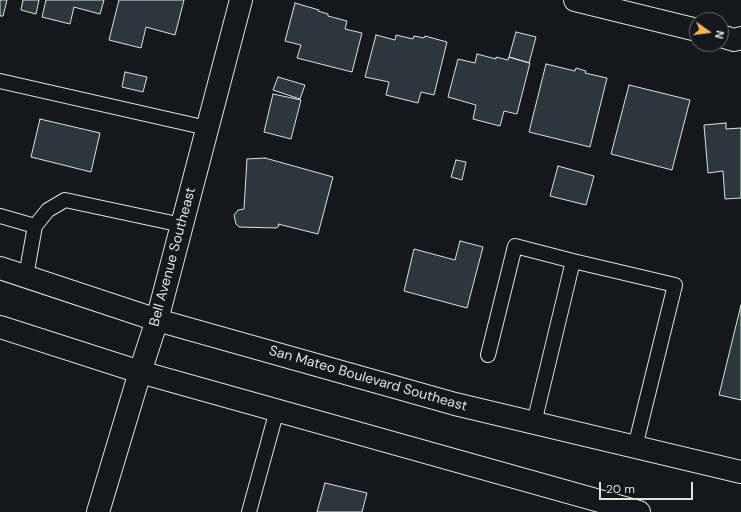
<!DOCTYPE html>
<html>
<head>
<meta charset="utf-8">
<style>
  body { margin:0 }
  #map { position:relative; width:741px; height:512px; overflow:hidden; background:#14181c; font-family:"DM Sans",sans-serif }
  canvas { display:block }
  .north { position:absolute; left:689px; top:12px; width:40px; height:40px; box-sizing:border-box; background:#14181c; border:1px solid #626a69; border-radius:50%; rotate:104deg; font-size:11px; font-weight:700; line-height:16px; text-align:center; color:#d8e6dc }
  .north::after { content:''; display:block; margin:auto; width:14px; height:18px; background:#ffb74d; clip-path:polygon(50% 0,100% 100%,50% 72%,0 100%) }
  .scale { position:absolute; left:599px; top:482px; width:94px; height:18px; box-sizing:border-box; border:2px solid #d8e6dc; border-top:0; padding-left:5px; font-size:12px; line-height:14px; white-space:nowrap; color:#d8e6dc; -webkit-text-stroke:3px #14181c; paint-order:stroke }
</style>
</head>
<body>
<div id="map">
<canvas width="741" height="512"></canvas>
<div class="north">N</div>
<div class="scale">20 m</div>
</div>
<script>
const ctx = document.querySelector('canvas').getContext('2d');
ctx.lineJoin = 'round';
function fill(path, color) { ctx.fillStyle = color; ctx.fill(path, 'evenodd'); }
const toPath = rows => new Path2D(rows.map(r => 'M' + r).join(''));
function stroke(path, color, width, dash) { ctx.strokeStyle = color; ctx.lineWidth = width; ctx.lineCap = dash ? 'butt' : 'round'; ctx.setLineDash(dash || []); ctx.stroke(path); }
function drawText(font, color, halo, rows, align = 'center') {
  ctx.font = font + ' "DM Sans",sans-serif'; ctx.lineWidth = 3; ctx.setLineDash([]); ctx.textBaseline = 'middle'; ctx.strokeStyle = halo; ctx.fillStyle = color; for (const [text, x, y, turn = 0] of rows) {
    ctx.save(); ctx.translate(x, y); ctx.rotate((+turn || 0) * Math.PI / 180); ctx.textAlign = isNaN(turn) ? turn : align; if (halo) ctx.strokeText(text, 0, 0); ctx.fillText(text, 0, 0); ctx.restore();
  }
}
const building = toPath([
  [0,0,7,0,3,16,0,16,0,0],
  [23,0,39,0,36,14,21,10,23,0],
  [46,0,104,0,100,14,74,7,70,24,42,17,46,0],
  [119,0,184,0,175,35,146,27,141,48,109,40,119,0],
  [295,3,319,10,318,11,328,14,328,16,347,21,345,29,362,33,352,72,297,58,301,45,285,41,295,3],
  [516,32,536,37,529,63,509,57,516,32],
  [376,35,395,40,396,35,413,39,414,36,424,38,425,36,447,42,434,95,421,92,418,103,386,95,389,82,365,77,376,35],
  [477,54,496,59,496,57,508,60,509,57,530,63,517,114,504,111,500,126,473,119,476,105,448,97,458,59,475,63,477,54],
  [546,64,575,71,576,68,586,71,585,73,607,78,590,147,529,132,546,64],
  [125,72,147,77,143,92,122,87,125,72],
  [278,77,305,85,300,99,273,90,278,77],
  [629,85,690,100,672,170,611,154,629,85],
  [273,94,301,100,291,139,264,132,273,94],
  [40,119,100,133,91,172,31,157,40,119],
  [726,123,726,129,741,128,741,198,725,199,723,171,708,173,704,125,726,123],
  [265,158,333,177,318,234,278,224,279,226,276,228,239,227,236,224,234,215,238,210,244,209,247,159,265,158],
  [456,160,466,162,462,180,451,177,456,160],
  [558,166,594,176,586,205,550,196,558,166],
  [460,241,483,247,467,308,404,291,414,249,455,260,460,241],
  [741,305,741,400,719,395,741,305],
  [325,483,367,493,362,512,317,512,325,483]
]);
fill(building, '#2c363c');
stroke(building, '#d8e6dc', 1);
const lane = toPath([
  [0,81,207,128],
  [0,216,35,226],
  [26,276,35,226,48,210,65,200,182,225],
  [488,355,515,246,573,261],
  [534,423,573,261,675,285,635,447],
  [249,512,277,410]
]);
const street = toPath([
  [575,0,697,30],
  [721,36,734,40,741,38],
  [98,512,140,372,157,320,241,0]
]);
const secondary = toPath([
  [0,268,157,320,455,404,741,472],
  [0,327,140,372,639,512]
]);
stroke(lane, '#d8e6dc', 16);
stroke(street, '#d8e6dc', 24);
stroke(secondary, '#d8e6dc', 24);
stroke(lane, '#14181c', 14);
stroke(street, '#14181c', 22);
stroke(secondary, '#14181c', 22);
drawText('14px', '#d8e6dc', '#14181c', [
  ["Bell Avenue Southeast",173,257,-75],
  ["San Mateo Boulevard Southeast",368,379,16]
]);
</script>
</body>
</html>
